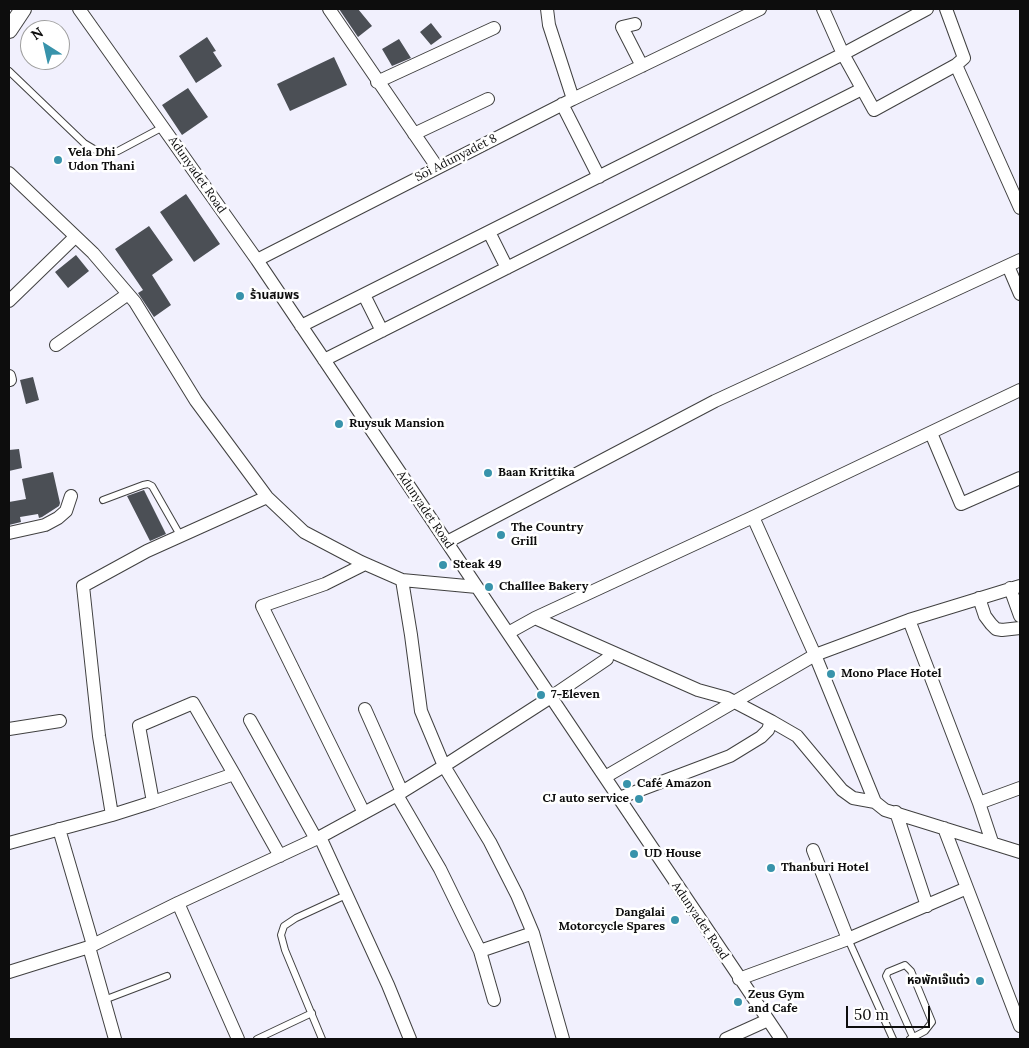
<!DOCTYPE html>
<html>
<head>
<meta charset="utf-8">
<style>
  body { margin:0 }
  #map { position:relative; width:1029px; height:1048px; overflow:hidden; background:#f1f0fd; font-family:Lora,serif }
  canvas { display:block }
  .frame { position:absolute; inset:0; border:10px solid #0d0d0d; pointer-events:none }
  .north { position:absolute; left:20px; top:20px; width:50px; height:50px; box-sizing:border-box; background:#fff; border:1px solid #9e9e9e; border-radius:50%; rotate:325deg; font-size:14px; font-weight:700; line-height:20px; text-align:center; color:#0d0d0d }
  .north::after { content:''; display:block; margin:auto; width:18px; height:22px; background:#3893ab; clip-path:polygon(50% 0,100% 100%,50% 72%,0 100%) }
  .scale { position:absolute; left:846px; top:1006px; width:84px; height:22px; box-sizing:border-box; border:2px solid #0d0d0d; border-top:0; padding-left:6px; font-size:15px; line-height:18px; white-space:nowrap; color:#0d0d0d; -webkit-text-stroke:4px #fff; paint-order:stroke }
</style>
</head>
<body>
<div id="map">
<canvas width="1029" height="1048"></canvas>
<div class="frame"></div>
<div class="north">N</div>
<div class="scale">50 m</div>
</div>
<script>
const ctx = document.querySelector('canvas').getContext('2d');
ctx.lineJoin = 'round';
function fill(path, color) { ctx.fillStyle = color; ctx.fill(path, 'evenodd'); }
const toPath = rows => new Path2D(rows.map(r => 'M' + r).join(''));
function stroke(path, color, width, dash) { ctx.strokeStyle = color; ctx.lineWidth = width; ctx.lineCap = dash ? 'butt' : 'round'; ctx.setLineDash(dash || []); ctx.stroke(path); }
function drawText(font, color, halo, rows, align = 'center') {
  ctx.font = font + ' Lora,"Noto Sans Thai",serif'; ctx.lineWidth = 5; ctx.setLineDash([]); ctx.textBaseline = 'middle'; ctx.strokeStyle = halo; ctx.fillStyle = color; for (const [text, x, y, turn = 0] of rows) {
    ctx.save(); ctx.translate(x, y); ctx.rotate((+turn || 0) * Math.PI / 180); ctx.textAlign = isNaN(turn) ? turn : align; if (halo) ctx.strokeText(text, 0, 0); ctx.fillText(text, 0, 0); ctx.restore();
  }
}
fill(toPath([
  [339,9,358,9,372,26,358,37],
  [431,23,442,37,431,45,420,32],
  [207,37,216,51,213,52,222,66,196,83,179,56],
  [399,39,411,58,392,66,382,49],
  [334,57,347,85,290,111,277,84],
  [188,88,208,117,182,135,162,105],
  [186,194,220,244,194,262,160,212],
  [149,226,173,260,152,275,171,305,154,317,138,293,143,290,115,249],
  [76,255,89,271,68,288,55,272],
  [33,377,39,400,26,404,20,380],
  [19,449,22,468,9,471,9,450],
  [53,472,60,503,59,506,42,517,39,518,38,514,20,517,21,522,9,525,9,502,26,499,22,479],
  [144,490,166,534,150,541,127,496]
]), '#4b4f55');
const service = toPath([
  [9,71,84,143,99,152,108,153,118,151,163,127],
  [103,500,143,485,148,484,152,486,180,535],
  [848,939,893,1039],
  [104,1000,167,976],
  [257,1039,312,1013],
  [322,1039,285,950,281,935,284,926,296,918,346,895],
  [910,1039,925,1031,932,1022,911,971,905,965,888,972,886,976,913,1037]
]);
const minor = toPath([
  [79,9,257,260,781,1039],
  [329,9,437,167],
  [823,9,843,54,874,110,956,65],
  [946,9,964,58,956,65,1020,208],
  [635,24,622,27,642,66],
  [377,82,494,28],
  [573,99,760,9],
  [562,104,599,177],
  [414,134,488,99],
  [9,173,93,253,135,302,196,401,267,497,304,532,361,562,402,580,477,587],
  [489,232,507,268],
  [257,260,573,99,549,25,547,9],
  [1008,266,1020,294],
  [364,295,382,331],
  [9,301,75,237],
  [301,326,843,54,927,9],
  [56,345,128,294],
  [324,360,862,89],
  [9,376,10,380],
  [931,433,961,504,1020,478],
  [753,517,815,655,875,802,885,810,1020,852],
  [9,533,45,525,58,518,66,511,71,496],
  [447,542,715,401,1020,260],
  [402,580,411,635,421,711,444,766,490,842,517,895,533,933,563,1039],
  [1010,588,1020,616],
  [979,598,985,616,991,624,996,629,1002,630,1020,628],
  [535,618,698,690,727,698,771,721,797,736,842,790,853,798,875,802],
  [909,620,979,803,992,842],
  [508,633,535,618,753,517,1020,390],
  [365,709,402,792],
  [250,720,316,839],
  [9,729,60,721],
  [234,774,153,802,139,726,193,703,234,774,280,856],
  [605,777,815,655,909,620,1020,586],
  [397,795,440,869,480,951,533,933],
  [619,798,730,756,761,737,768,730,771,721],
  [979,803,1020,788],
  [896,812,927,906],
  [364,813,262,606,325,584,365,564],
  [112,815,153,802],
  [59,829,93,945],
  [320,837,388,985,410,1039],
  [9,843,112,815,99,736,83,586,147,551,267,497],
  [813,850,848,939],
  [967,888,1020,1026],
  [178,903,238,1039],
  [89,947,115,1039],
  [480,951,494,1000],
  [9,972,89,947,178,903,320,837,397,795,444,766,551,697,607,659],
  [739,979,848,939,967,888,944,828],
  [726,1039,768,1020]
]);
const tertiary = toPath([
  [9,30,23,9]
]);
stroke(service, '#404040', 8);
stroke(minor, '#404040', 14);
stroke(tertiary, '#404040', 18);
stroke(service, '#fff', 6);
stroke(minor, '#fff', 12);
stroke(tertiary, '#fff', 16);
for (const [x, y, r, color] of [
  [58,160,5,"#3893ab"],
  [240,296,5,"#3893ab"],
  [339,424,5,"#3893ab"],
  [488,473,5,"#3893ab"],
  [501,535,5,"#3893ab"],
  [443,565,5,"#3893ab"],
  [489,587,5,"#3893ab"],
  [831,674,5,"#3893ab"],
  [541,695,5,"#3893ab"],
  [627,784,5,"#3893ab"],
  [639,799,5,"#3893ab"],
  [634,854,5,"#3893ab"],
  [771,868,5,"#3893ab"],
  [675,920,5,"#3893ab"],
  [980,981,5,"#3893ab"],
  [738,1002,5,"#3893ab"]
]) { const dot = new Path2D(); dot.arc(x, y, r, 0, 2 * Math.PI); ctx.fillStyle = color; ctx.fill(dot); stroke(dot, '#fff', 2); }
drawText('bold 12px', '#0d0d0d', '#fff', [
  ["Vela Dhi",68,153],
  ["Udon Thani",68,167],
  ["ร้านสมพร",250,296],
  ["Ruysuk Mansion",349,424],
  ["Baan Krittika",498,473],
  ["The Country",511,528],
  ["Grill",511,542],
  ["Steak 49",453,565],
  ["Challlee Bakery",499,587],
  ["Mono Place Hotel",841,674],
  ["7-Eleven",551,695],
  ["Café Amazon",637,784],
  ["CJ auto service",629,799,"right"],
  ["UD House",644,854],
  ["Thanburi Hotel",781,868],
  ["Dangalai",665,913,"right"],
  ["Motorcycle Spares",665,927,"right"],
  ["หอพักเจ๊แต๋ว",970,981,"right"],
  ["Zeus Gym",748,995],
  ["and Cafe",748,1009]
], 'left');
drawText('12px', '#0d0d0d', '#fff', [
  ["Soi Adunyadet 8",456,158,-27],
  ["Adunyadet Road",197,175,55],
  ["Adunyadet Road",425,510,56],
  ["Adunyadet Road",700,921,56]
]);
</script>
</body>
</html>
